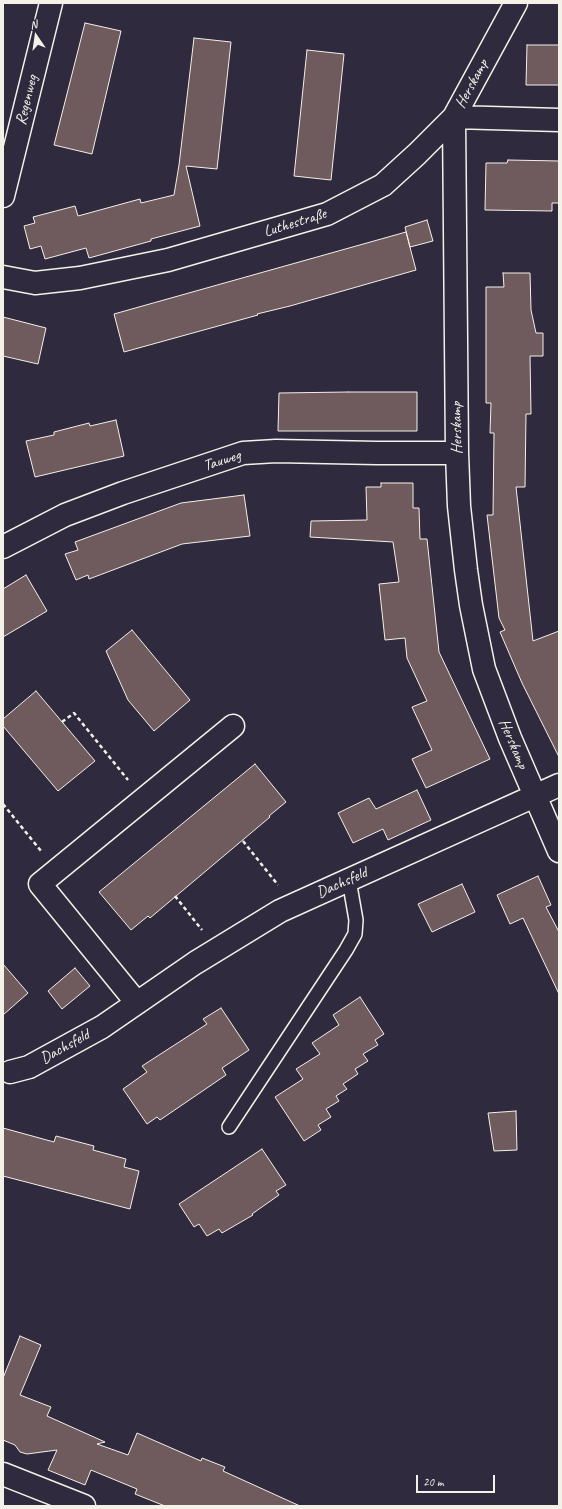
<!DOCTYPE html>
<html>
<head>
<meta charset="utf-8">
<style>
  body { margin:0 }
  #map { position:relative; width:562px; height:1509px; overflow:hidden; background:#2f2a3d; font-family:Caveat,sans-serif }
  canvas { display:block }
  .frame { position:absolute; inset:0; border:4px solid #f4f1e8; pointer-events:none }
  .north { position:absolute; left:16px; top:16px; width:40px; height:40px; -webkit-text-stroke:3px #2f2a3d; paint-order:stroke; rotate:347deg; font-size:11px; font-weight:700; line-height:16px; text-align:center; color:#f4f1e8 }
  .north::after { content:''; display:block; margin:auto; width:14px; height:18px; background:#f4f1e8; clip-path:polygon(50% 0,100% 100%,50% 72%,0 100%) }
  .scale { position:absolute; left:416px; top:1475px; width:79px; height:18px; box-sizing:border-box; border:2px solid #f4f1e8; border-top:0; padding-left:5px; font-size:12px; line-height:14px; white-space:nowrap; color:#f4f1e8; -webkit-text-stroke:3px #2f2a3d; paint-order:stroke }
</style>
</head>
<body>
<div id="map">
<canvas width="562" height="1509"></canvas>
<div class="frame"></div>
<div class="north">N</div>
<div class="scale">20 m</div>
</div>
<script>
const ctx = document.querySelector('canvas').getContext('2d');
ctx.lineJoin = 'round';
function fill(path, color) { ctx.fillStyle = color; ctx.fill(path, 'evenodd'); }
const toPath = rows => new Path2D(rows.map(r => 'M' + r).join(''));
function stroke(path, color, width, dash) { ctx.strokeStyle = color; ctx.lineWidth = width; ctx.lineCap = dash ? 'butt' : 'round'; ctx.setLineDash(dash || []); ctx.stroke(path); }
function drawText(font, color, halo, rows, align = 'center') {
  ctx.font = font + ' Caveat,sans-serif'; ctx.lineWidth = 3.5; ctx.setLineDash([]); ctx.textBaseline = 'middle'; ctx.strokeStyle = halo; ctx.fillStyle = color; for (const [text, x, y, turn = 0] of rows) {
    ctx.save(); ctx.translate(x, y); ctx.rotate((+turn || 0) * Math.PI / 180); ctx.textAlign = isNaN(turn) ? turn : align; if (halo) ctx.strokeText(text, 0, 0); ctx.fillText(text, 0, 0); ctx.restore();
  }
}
const building = toPath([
  [85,23,121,31,92,154,54,145,85,23],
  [194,38,231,42,217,169,186,166,200,226,151,239,151,241,89,258,86,248,45,259,41,246,30,249,24,226,35,223,33,217,75,206,78,216,140,199,141,203,174,195,179,165,194,38],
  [527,45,559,45,559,85,526,85,527,45],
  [307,50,344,54,331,180,294,176,307,50],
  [508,160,559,161,559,203,552,203,552,211,485,210,486,163,507,163,508,160],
  [427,220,433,241,410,247,405,227,427,220],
  [406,232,416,270,290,306,257,314,258,315,124,352,114,314,406,232],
  [503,273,530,273,531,310,536,333,543,333,543,356,530,356,531,414,526,414,525,487,516,487,533,641,559,631,559,757,522,683,500,632,505,630,499,618,487,515,493,515,494,433,490,433,491,403,486,403,486,287,504,287,503,273],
  [3,317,46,328,38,364,3,356,3,317],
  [348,392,417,392,417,431,278,431,279,393,348,392],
  [116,420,124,456,35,477,26,441,54,435,54,432,89,423,90,426,116,420],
  [381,483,413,483,413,508,419,508,420,539,427,539,439,652,490,759,426,788,412,759,432,750,412,707,427,701,407,658,405,638,385,640,379,584,399,582,393,542,310,537,311,521,367,520,366,487,381,487,381,483],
  [244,495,250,536,182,544,89,579,88,575,76,580,65,554,78,550,75,542,181,503,244,495],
  [26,575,47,611,3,637,3,589,26,575],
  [132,630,190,700,154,731,128,700,106,651,132,630],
  [36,691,95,761,58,791,3,726,3,719,36,691],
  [255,764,286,802,269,816,270,817,150,918,148,916,131,930,99,892,255,764],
  [417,790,431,820,388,840,383,829,353,843,338,813,369,798,376,809,417,790],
  [538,876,551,905,546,907,559,932,559,994,523,918,510,924,497,895,538,876],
  [462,884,475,912,432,932,418,904,462,884],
  [3,964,28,993,3,1015,3,964],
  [75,968,90,986,62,1009,48,991,75,968],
  [360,997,384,1034,375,1040,378,1045,363,1054,368,1061,355,1069,358,1074,343,1084,347,1089,336,1096,339,1101,326,1109,331,1117,318,1125,321,1130,304,1141,275,1097,303,1079,296,1069,320,1054,312,1043,339,1025,333,1015,360,997],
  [221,1008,249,1050,222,1068,226,1075,160,1120,157,1117,147,1124,123,1089,147,1072,142,1066,207,1024,203,1019,221,1008],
  [516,1111,517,1150,494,1151,488,1113,516,1111],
  [3,1128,54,1142,56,1136,94,1146,93,1150,126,1159,124,1167,139,1171,130,1209,3,1176,3,1128],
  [262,1149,286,1185,276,1191,279,1195,252,1214,253,1215,222,1233,219,1229,207,1236,199,1224,194,1227,179,1204,262,1149],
  [20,1336,41,1345,20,1395,51,1407,47,1416,105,1442,97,1444,128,1455,137,1433,201,1461,202,1458,225,1467,223,1471,300,1506,165,1506,135,1494,137,1489,91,1470,85,1485,48,1470,57,1450,27,1454,20,1452,15,1445,3,1440,3,1378,20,1336]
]);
fill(building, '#6f5a5d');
stroke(building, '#f4f1e8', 1);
const lane = toPath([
  [229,1127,346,950,355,934,356,920,349,880]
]);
const street = toPath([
  [516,3,454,117,457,453,459,506,466,570,471,605,484,669,510,738,559,851],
  [3,196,51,3],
  [3,277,35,283,80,278,168,260,327,214,383,185,417,154,454,117,559,120],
  [3,547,65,515,123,493,243,453,276,451,377,453,457,453],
  [137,1003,40,884,233,726],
  [10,1072,29,1067,102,1027,195,963,280,911,559,785],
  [3,1474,84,1506]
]);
stroke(lane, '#f4f1e8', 16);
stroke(street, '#f4f1e8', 25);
stroke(toPath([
  [62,722,74,713,128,780],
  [3,804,41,851],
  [243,841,278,885],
  [175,896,202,930]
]), '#f4f1e8', 2.5, [4, 3]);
stroke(lane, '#2f2a3d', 13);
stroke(street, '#2f2a3d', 22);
drawText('16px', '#f4f1e8', '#2f2a3d', [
  ["Herskamp",472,84,-62],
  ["Regenweg",27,100,-76],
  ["Luthestraße",295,223,-17],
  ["Herskamp",457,428,-91],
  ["Tauweg",222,461,-18],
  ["Herskamp",513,744,67],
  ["Dachsfeld",342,883,-24],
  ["Dachsfeld",65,1047,-29]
]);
</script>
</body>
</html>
